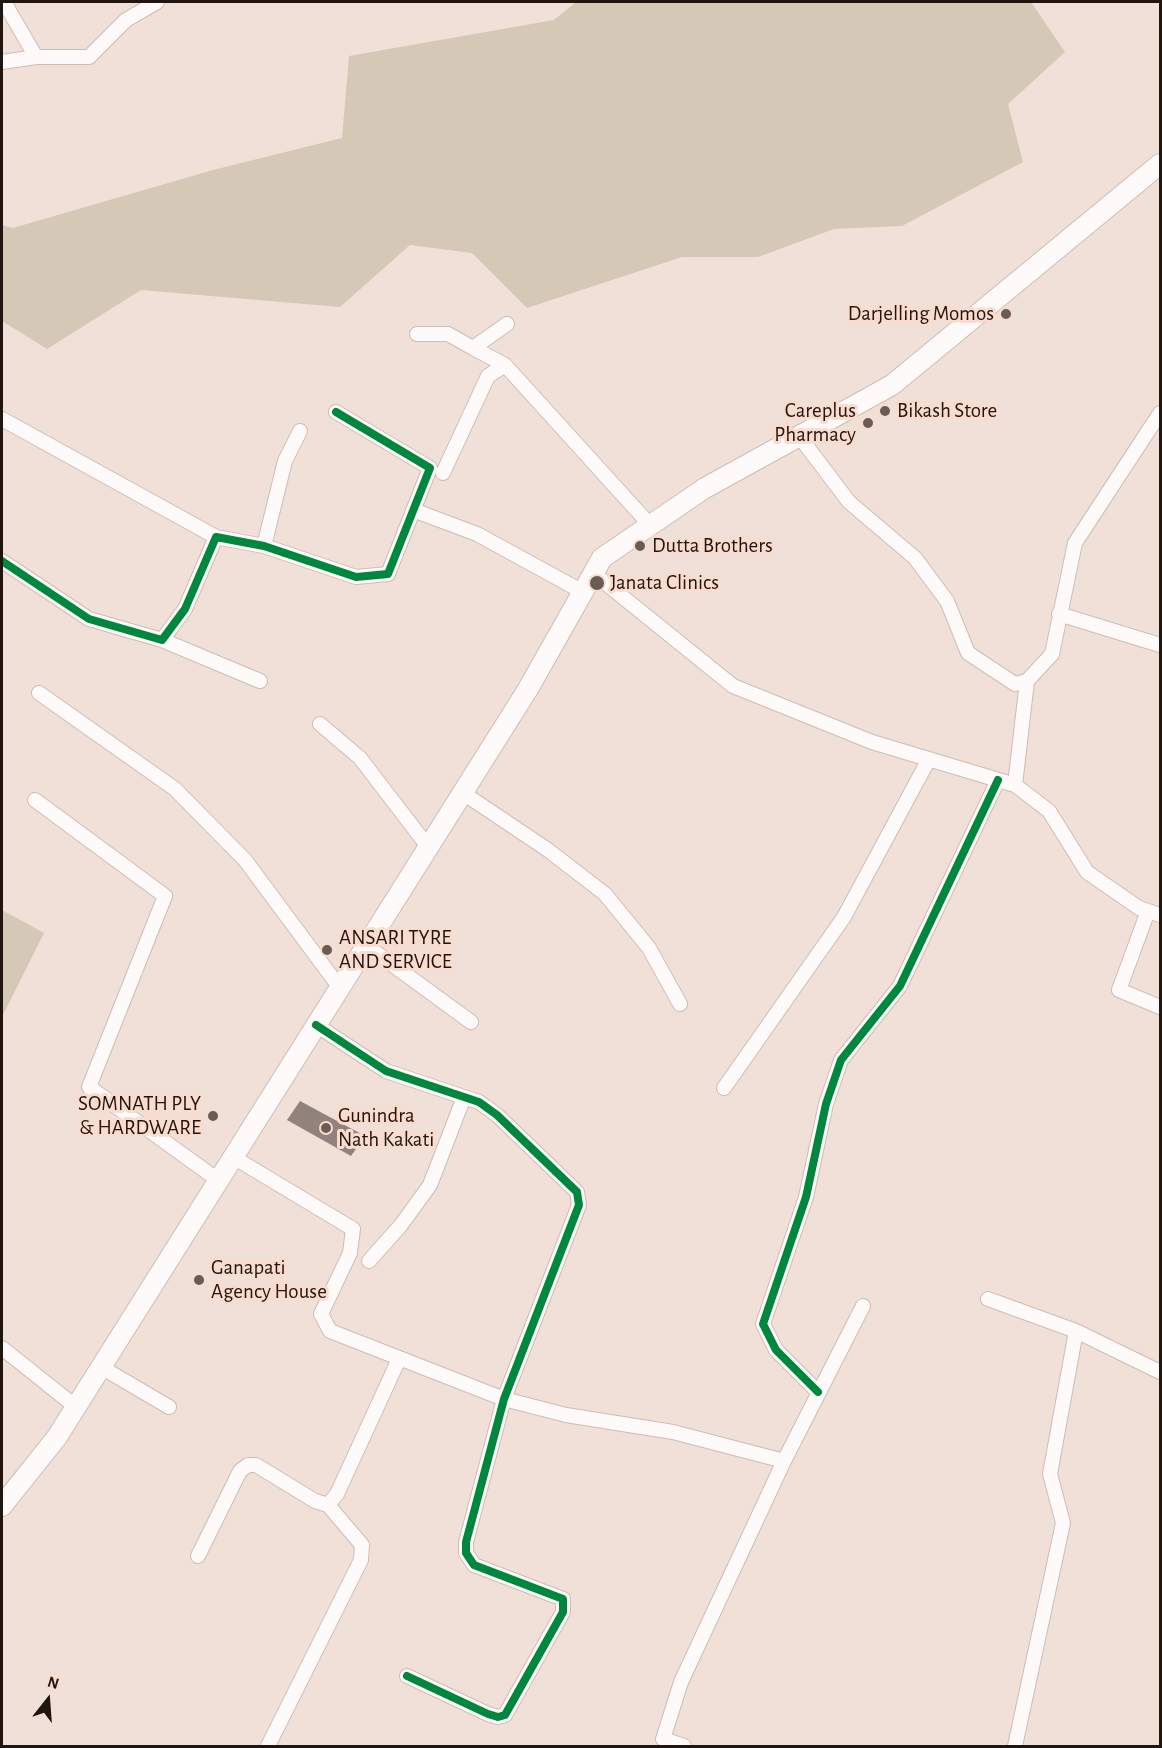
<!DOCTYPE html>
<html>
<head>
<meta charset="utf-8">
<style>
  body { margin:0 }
  #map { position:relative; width:1162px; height:1748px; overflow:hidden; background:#f0e0d8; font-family:"Alegreya Sans",sans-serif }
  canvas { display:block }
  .frame { position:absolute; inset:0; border:3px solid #21150f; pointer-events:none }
  .north { position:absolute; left:18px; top:1670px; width:60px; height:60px; -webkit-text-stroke:4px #fadcce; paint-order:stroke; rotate:17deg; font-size:16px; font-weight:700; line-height:24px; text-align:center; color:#21150f }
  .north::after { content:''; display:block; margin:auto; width:21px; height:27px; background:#21150f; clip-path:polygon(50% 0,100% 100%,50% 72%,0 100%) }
</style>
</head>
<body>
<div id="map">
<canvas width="1162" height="1748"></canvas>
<div class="frame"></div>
<div class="north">N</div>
</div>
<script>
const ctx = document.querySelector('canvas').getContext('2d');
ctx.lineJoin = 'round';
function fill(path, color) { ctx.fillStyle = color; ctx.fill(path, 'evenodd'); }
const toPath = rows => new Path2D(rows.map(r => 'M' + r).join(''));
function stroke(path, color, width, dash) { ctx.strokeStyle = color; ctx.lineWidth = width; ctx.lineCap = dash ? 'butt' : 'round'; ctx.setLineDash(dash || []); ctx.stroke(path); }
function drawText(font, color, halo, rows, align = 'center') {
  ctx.font = font + ' "Alegreya Sans",sans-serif'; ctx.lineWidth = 6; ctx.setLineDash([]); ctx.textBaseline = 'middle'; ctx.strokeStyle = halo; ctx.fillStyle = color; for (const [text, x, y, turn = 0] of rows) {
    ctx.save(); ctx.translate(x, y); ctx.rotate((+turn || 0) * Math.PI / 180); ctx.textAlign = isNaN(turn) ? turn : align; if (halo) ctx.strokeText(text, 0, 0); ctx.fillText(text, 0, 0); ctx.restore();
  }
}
fill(toPath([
  [576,2,1031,2,1065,52,1008,104,1023,162,902,226,834,229,758,257,682,257,527,308,472,253,410,245,340,307,141,290,47,349,2,321,2,225,13,228,213,170,342,138,349,56,554,20],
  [2,910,44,933,2,1017]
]), '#d5c8b6');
fill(toPath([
  [300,1101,365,1136,351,1156,287,1120]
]), '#91827e');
const minor = toPath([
  [4,2,36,57],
  [2,62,36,57,89,57,126,20,157,2],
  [417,334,448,334,473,348],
  [505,365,473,348,507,324],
  [2,419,216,537],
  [799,436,849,502,915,558,947,601,968,653,1015,684,1027,681,1052,654,1075,543,1160,413],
  [443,473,488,376,505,365,650,525],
  [413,510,477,534,583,592],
  [264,546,285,461,300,431],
  [2,561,89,619,162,640,185,609,216,537,264,546,356,577,388,574,430,468,336,412],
  [593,573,733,686,872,742,1015,785,1049,811,1087,872,1139,908,1160,915],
  [1059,614,1160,645],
  [162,640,260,681],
  [39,693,175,789,245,860,340,988],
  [320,724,360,758,429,848],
  [1015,785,1027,681],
  [463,793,548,850,605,894,649,948,680,1004],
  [35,800,165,896,89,1087,218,1180],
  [1148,911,1119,990,1160,1007],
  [367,946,471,1022],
  [316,1025,386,1071,479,1102,497,1115,577,1192,579,1205,504,1399,466,1542,466,1553,474,1565,563,1599,563,1612,505,1715,498,1717,488,1714,407,1676],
  [724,1088,844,917,929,759],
  [233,1157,353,1229,350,1253,321,1314,330,1331,504,1399,566,1415,673,1432,784,1461,863,1306],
  [369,1261,401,1225,430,1185,464,1097],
  [988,1299,1076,1331,1050,1474,1063,1523,1015,1746],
  [1076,1331,1160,1372],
  [2,1348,76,1407],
  [101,1367,169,1407],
  [818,1392,776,1350,763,1324,806,1197,826,1104,841,1060,900,986,998,780],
  [328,1505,337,1494,399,1359],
  [198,1556,240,1471,248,1465,256,1465,315,1501,328,1505,362,1545,361,1560,268,1746],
  [684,1746,663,1739,681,1682,784,1461]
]);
const secondary = toPath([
  [2,1506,57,1437,528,689,602,558,705,488,892,385,1160,164]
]);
stroke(minor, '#cbbeb7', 16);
stroke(secondary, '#cbbeb7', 22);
stroke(minor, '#fdfaf9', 14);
stroke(secondary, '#fdfaf9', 20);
stroke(toPath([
  [2,561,89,619,162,640,185,609,216,537,264,546,356,577,388,574,430,468,336,412],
  [316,1025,386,1071,479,1102,497,1115,577,1192,579,1205,504,1399,466,1542,466,1553,474,1565,563,1599,563,1612,505,1715,498,1717,488,1714,407,1676],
  [818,1392,776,1350,763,1324,806,1197,826,1104,841,1060,900,986,998,780]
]), '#00873e', 8);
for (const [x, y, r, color] of [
  [1006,314,6,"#695c55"],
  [885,411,6,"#695c55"],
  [868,423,6,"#695c55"],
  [640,546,6,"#695c55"],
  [597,583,8,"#695c55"],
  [327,950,6,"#695c55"],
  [213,1116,6,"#695c55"],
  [326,1128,6,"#695c55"],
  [199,1280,6,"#695c55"]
]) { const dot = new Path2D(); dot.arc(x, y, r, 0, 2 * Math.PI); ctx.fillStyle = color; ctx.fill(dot); stroke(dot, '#fadcce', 2); }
drawText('21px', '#21150f', '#fadcce', [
  ["Darjelling Momos",994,314,"right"],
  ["Careplus",856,411,"right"],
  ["Pharmacy",856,435,"right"],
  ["Bikash Store",897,411],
  ["Dutta Brothers",652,546],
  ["Janata Clinics",610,583],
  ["ANSARI TYRE",339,938],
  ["AND SERVICE",339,962],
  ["SOMNATH PLY",201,1104,"right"],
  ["& HARDWARE",201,1128,"right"],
  ["Gunindra",338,1116],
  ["Nath Kakati",338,1140],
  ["Ganapati",211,1268],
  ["Agency House",211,1292]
], 'left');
</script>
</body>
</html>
